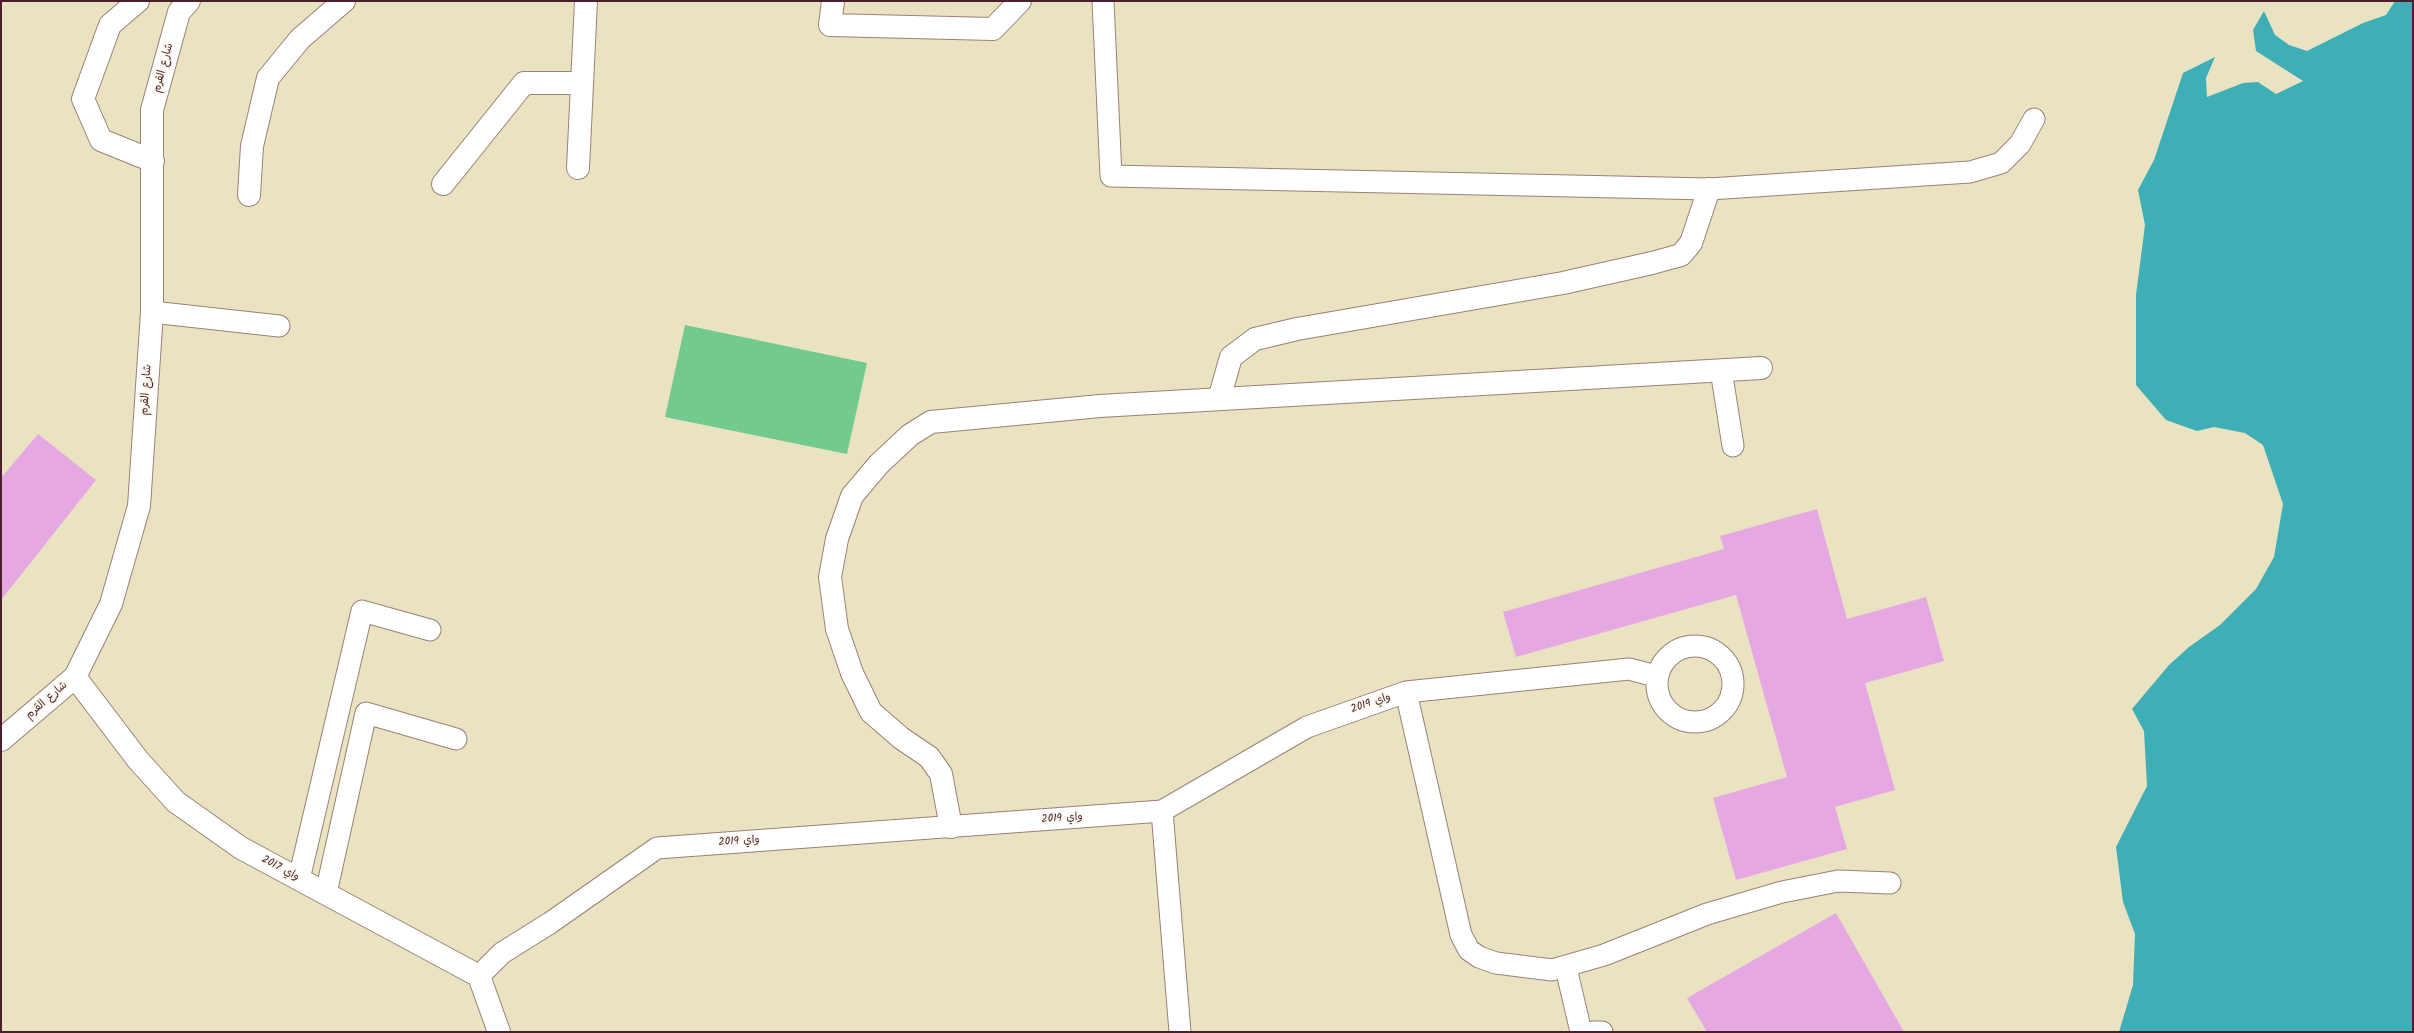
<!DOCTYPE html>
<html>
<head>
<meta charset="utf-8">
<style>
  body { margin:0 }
  #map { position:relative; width:2414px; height:1033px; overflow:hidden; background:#e9e3c2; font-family:Kalam,sans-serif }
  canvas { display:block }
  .frame { position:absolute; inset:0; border:2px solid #4a1f2b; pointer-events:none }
</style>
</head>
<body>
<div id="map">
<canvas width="2414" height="1033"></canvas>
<div class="frame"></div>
</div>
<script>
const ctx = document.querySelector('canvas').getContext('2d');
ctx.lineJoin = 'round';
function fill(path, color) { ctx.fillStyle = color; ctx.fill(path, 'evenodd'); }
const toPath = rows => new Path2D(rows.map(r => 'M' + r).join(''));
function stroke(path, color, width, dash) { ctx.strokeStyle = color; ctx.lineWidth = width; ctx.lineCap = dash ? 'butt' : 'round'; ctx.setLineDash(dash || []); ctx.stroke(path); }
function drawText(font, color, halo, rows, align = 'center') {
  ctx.font = font + ' Kalam,"Playpen Sans Arabic",sans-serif'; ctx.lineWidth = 3.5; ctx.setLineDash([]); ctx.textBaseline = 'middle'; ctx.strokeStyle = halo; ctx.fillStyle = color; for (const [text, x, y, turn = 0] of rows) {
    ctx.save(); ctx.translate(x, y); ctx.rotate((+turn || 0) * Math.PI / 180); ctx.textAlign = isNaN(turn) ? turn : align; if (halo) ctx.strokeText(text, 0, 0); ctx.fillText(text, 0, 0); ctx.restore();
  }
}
fill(toPath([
  [685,325,867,363,847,454,665,417]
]), '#73ca8f');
fill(toPath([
  [2395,1,2413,1,2413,1032,2119,1032,2133,985,2135,934,2123,902,2116,847,2147,786,2144,731,2132,709,2169,665,2189,647,2220,625,2256,589,2274,557,2283,504,2263,445,2245,433,2214,427,2197,431,2166,420,2136,385,2136,295,2145,225,2138,190,2154,160,2183,73,2215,57,2206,78,2207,97,2243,83,2258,82,2276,94,2303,81,2256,51,2253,30,2264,11,2275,35,2289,45,2307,51,2363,23,2386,15]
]), '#3eafb7');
fill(toPath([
  [38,434,96,480,1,600,1,478],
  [1817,509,1847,619,1926,597,1944,661,1865,683,1895,790,1835,807,1847,849,1736,880,1713,798,1787,777,1736,595,1516,657,1503,612,1724,549,1720,536],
  [1836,913,1904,1032,1707,1032,1687,998]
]), '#e6a8e2');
const service = toPath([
  [1103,1,1111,176,1709,189,1970,172,2001,163,2020,144,2034,119],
  [152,312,279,326],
  [1721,370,1733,446],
  '1657 684a38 38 0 1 1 76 0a38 38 0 1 1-76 0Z',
  [1406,692,1461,935,1469,950,1479,957,1496,963,1552,970,1604,955,1707,914,1782,892,1838,881,1890,883],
  [1162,811,1180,1032],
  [299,879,362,611,430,630],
  [326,893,366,713,456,739],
  [1566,968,1581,1032],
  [479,976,502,953,550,923,657,848,1162,811,1307,727,1406,692,1629,669,1656,676],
  [1593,1032,1602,1032]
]);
const minor = toPath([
  [138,1,110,25,83,99,101,140,153,161],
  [833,1,830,25,993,29,1020,1],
  [578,168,586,1],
  [443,184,524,83,582,83],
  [249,195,252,146,268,78,300,39,344,1],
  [1219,399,1231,357,1255,339,1297,329,1563,283,1652,263,1681,255,1691,243,1709,189],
  [75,677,138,760,176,802,241,848,479,976,499,1032],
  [951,827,941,774,929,757,901,738,871,712,852,673,837,629,830,577,837,539,852,496,879,464,910,435,931,422,1100,406,1761,368]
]);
const tertiary = toPath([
  [1,740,75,677,111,604,139,506,152,312,152,110,179,12,189,1]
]);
stroke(service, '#9a8176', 23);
stroke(minor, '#9a8176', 24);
stroke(tertiary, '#9a8176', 24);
stroke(service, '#fff', 21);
stroke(minor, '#fff', 22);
stroke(tertiary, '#fff', 22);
drawText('11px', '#4a1f2b', '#fbf7ec', [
  ["شارع القرم",164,68,-75],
  ["شارع القرم",147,390,-86],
  ["شارع القرم",47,701,-41],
  ["واي 2019",1371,704,-19],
  ["واي 2019",1062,819,-4],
  ["واي 2019",739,842,-4],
  ["واي 2017",280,869,28]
]);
</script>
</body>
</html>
